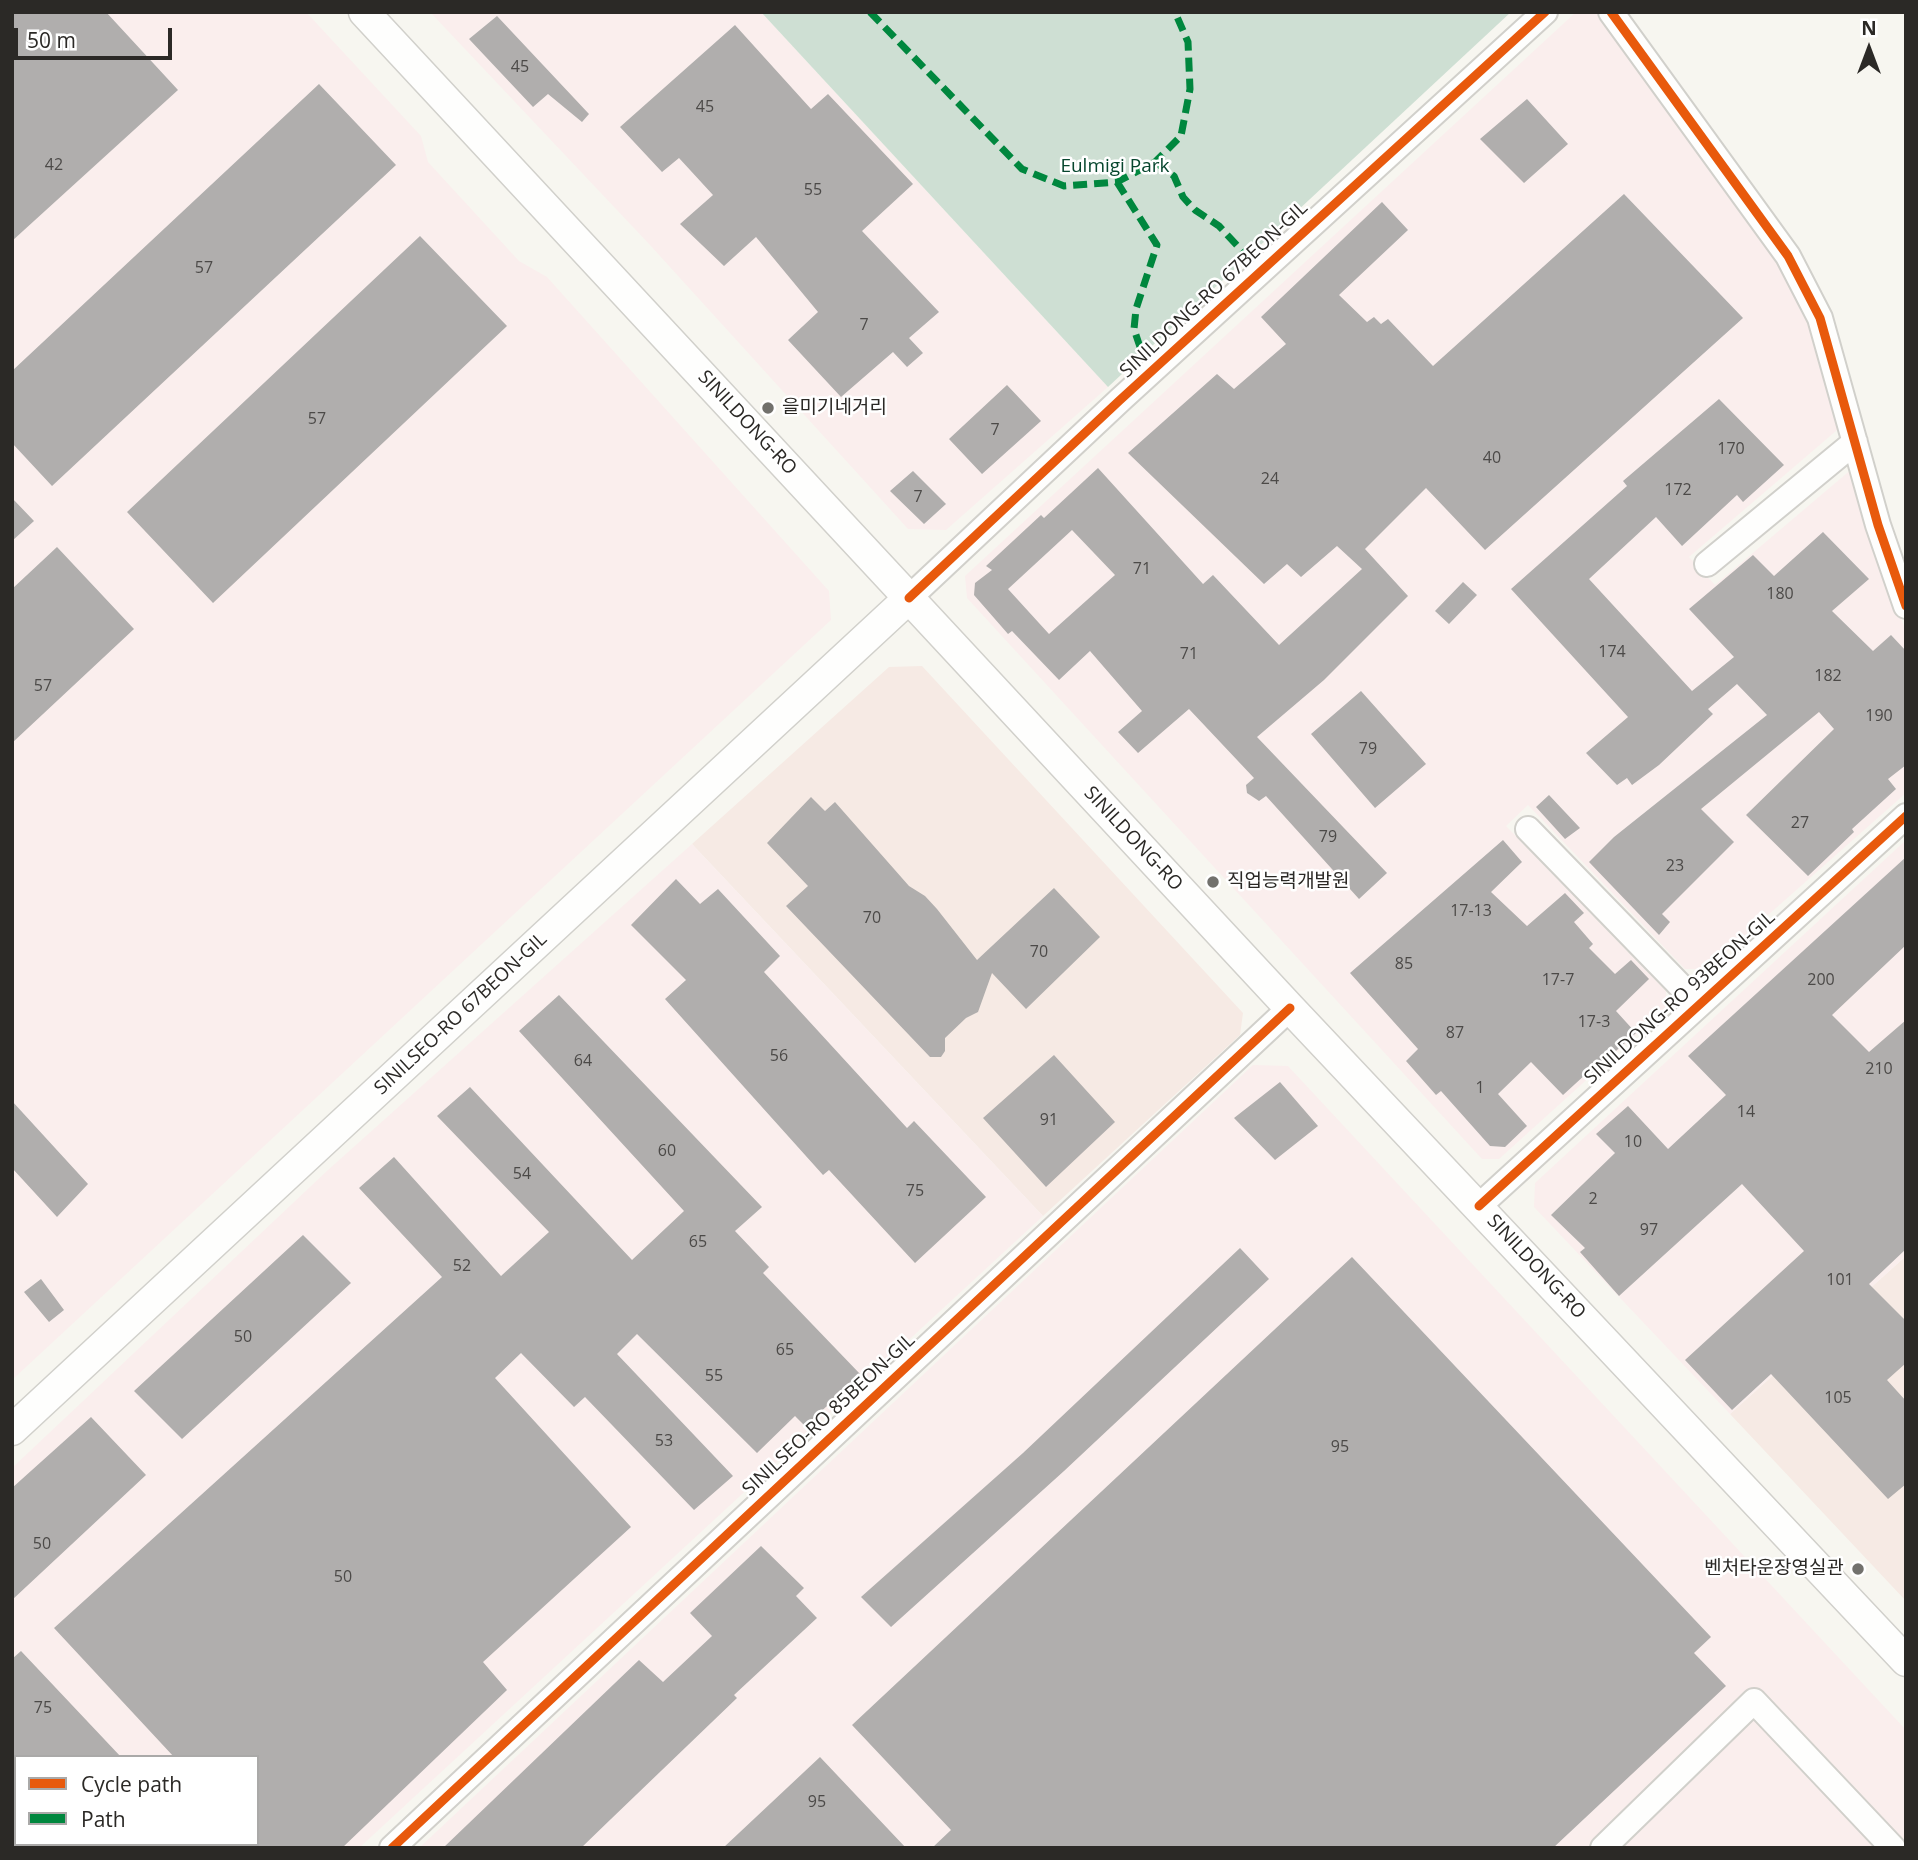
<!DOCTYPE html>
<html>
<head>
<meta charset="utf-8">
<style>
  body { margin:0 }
  #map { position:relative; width:1918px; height:1860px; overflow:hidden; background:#f7f6f0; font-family:"Open Sans",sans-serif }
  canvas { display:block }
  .frame { position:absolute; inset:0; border:14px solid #2b2926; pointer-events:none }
  .legend { position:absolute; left:14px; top:1755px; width:245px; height:91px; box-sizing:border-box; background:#fff; border:2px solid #aaa9a8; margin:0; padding:9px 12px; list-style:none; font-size:21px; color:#2b2926 }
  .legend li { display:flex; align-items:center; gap:14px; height:35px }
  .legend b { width:35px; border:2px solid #aaa9a8 }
  .north { position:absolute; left:1834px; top:14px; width:70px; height:70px; -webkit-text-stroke:5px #fff; paint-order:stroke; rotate:0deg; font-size:19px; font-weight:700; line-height:28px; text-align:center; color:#2b2926 }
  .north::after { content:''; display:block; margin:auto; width:24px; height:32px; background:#2b2926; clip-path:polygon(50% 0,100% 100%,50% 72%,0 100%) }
  .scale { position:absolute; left:14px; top:28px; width:158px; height:32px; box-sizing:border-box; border:4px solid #2b2926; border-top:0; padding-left:9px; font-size:21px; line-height:24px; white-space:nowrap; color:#2b2926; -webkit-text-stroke:5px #fff; paint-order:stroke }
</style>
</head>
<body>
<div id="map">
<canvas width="1918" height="1860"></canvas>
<div class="frame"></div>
<ul class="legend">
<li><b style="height:9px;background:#e8590c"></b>Cycle path</li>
<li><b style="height:9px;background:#00873e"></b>Path</li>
</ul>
<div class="north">N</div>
<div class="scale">50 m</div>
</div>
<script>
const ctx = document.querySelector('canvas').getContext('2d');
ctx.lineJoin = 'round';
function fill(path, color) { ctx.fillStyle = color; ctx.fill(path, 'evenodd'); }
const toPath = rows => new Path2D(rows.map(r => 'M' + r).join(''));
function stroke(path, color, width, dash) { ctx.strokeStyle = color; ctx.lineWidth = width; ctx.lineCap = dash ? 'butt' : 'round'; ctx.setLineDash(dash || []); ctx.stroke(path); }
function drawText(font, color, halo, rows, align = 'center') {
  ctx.font = font + ' "Open Sans","Noto Sans KR",sans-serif'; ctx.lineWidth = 5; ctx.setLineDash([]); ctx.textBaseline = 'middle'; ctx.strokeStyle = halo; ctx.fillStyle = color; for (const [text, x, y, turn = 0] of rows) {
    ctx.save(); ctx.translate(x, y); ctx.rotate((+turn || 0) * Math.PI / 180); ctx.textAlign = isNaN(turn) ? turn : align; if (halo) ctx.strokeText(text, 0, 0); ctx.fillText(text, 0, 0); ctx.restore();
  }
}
fill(toPath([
  [922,666,1243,1013,1240,1035,1043,1216,692,844,889,667],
  [1906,1256,1906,1601,1730,1414]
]), '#f6eae4');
fill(toPath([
  [12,12,306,12,421,136,428,162,519,261,547,277,829,591,831,620,12,1380],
  [430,12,761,12,1108,387,946,530,908,529,650,245],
  [1576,12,1606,12,1802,299,1843,425,1689,557,1715,585,1853,468,1906,633,1906,793,1707,969,1685,969,1528,805,1506,826,1666,991,1666,1008,1499,1159,1482,1159,967,598,965,576],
  [1906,840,1906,1256,1730,1414,1534,1207,1535,1183],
  [692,844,1043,1216,359,1848,12,1848,12,1468,328,1170],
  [16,1757,257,1757,257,1844,16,1844],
  [1253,1065,1288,1066,1906,1730,1906,1848,419,1848]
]), '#faeeed');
fill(toPath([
  [761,12,1511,12,1108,387]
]), '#cedfd3');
fill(toPath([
  [12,12,106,12,178,90,12,241],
  [497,16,589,114,582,122,548,94,533,107,469,39],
  [735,25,811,109,828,94,913,184,862,231,939,312,909,338,923,353,907,367,893,352,841,397,788,340,818,312,756,237,724,266,680,224,713,195,679,158,662,172,620,127],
  [319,84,396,165,52,486,12,443,12,371],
  [1527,99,1568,144,1524,183,1480,139],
  [1624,194,1743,318,1485,550,1426,488,1365,549,1408,596,1324,680,1257,737,1387,873,1359,899,1266,796,1259,801,1247,793,1246,785,1254,778,1189,709,1138,753,1118,732,1142,711,1090,651,1059,680,1012,631,1008,634,974,595,975,583,992,570,986,566,1041,515,1044,518,1098,468,1203,584,1213,575,1279,645,1362,569,1337,546,1301,577,1287,564,1264,584,1128,453,1217,374,1234,389,1286,344,1261,317,1382,202,1408,230,1339,295,1367,322,1374,317,1381,324,1388,319,1433,366],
  [1072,530,1115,575,1049,634,1008,589],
  [420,236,507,326,213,603,127,512],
  [1007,385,1041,421,982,474,949,439],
  [1719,399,1784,465,1743,502,1737,495,1682,546,1656,517,1589,579,1692,691,1734,657,1689,609,1753,555,1774,576,1823,532,1869,579,1832,611,1873,651,1891,635,1906,651,1906,765,1888,779,1896,789,1852,829,1854,832,1808,876,1746,815,1834,729,1819,712,1701,809,1734,842,1662,914,1670,922,1659,935,1589,862,1614,837,1767,715,1737,684,1708,709,1713,714,1659,765,1632,785,1627,778,1617,785,1586,753,1628,717,1511,589,1627,486,1623,481],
  [913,471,946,504,924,524,890,491],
  [12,498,34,521,12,541],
  [57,547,134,629,12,743,12,589],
  [1463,582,1477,595,1449,624,1435,611],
  [1361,691,1426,764,1375,808,1311,734],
  [1549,795,1580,828,1565,839,1536,807],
  [811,797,825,811,835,802,909,886,925,896,937,909,977,960,1054,888,1100,937,1026,1009,992,973,978,1012,966,1018,945,1038,945,1051,941,1057,930,1057,786,906,808,886,767,843],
  [1503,840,1522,862,1491,892,1527,926,1565,893,1584,913,1574,922,1593,944,1589,948,1615,974,1631,960,1649,979,1616,1011,1636,1033,1588,1076,1586,1074,1563,1095,1531,1062,1498,1094,1527,1126,1505,1147,1490,1146,1441,1091,1436,1095,1406,1061,1418,1049,1350,973],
  [1906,857,1906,945,1832,1015,1869,1052,1906,1020,1906,1249,1869,1284,1906,1321,1906,1363,1887,1380,1906,1401,1906,1484,1888,1499,1771,1374,1732,1410,1685,1360,1804,1251,1742,1184,1619,1296,1580,1252,1585,1248,1551,1215,1615,1153,1596,1134,1628,1106,1668,1149,1726,1095,1688,1056],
  [676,879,700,904,718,889,780,956,764,972,907,1128,914,1121,986,1197,915,1263,829,1170,823,1175,665,999,686,980,631,925],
  [559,995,762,1207,735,1231,769,1267,763,1273,861,1375,805,1426,795,1416,757,1453,637,1334,617,1354,733,1476,694,1510,585,1397,574,1407,521,1353,495,1378,631,1527,483,1662,507,1690,342,1848,257,1848,257,1757,174,1757,54,1628,442,1277,359,1188,394,1157,501,1276,549,1232,437,1116,470,1087,632,1260,684,1211,519,1031],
  [1054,1055,1115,1122,1046,1187,983,1118],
  [1280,1082,1318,1126,1275,1160,1234,1118],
  [12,1101,88,1184,57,1217,12,1168],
  [303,1235,351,1283,182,1439,134,1391],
  [1240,1248,1269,1279,1064,1471,891,1627,861,1597,1023,1453],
  [1352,1257,1711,1637,1694,1653,1726,1686,1553,1848,932,1848,951,1830,852,1725],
  [41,1279,64,1310,49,1322,24,1292],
  [91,1417,146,1475,12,1600,12,1488],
  [761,1546,804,1588,796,1596,817,1618,734,1695,737,1698,611,1819,581,1848,443,1848,639,1660,663,1682,712,1636,690,1613],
  [21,1651,121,1757,12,1757,12,1659],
  [820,1757,906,1848,723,1848]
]), '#b0aead');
const minor = toPath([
  [1611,12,1788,256,1820,318,1878,525,1906,606],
  [1707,564,1855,442],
  [909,598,1120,400,1545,12],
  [1528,829,1699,1005],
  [1479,1206,1906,816],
  [392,1848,1290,1008],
  [1603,1848,1754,1701,1893,1848]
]);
const major = toPath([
  [364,12,1290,1008,1906,1661],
  [12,1430,909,598]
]);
stroke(minor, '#d1d0cb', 28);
stroke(major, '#d1d0cb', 33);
stroke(minor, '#fefefd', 24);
stroke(major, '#fefefd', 30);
stroke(toPath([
  [870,12,1022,169,1064,186,1117,182,1155,162,1181,136,1190,89,1188,42,1175,12],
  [1155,162,1174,176,1183,197,1195,210,1219,226,1247,256],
  [1117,182,1157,245,1136,309,1134,329,1140,347]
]), '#00873e', 7, [14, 7]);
stroke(toPath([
  [1611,12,1788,256,1820,318,1878,525,1906,606],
  [909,598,1120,400,1545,12],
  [1479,1206,1906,816],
  [392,1848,1290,1008]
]), '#e8590c', 9);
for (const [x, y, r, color] of [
  [768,408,7,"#72716d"],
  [1213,882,7,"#72716d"],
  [1858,1569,7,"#72716d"]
]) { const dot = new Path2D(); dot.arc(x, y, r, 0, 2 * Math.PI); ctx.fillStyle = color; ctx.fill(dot); stroke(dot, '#fff', 2.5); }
drawText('16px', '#4c4a48', null, [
  ["45",520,67],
  ["45",705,107],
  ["42",54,165],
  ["55",813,190],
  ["57",204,268],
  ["7",864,325],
  ["57",317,419],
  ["7",995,430],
  ["170",1731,449],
  ["40",1492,458],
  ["24",1270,479],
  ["172",1678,490],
  ["7",918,497],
  ["71",1142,569],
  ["180",1780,594],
  ["174",1612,652],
  ["71",1189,654],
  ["182",1828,676],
  ["57",43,686],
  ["190",1879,716],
  ["79",1368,749],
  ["27",1800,823],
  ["79",1328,837],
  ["23",1675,866],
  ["17-13",1471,911],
  ["70",872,918],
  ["70",1039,952],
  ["85",1404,964],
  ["17-7",1558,980],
  ["200",1821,980],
  ["17-3",1594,1022],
  ["87",1455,1033],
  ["56",779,1056],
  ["64",583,1061],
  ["210",1879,1069],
  ["1",1480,1088],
  ["14",1746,1112],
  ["91",1049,1120],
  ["10",1633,1142],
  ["60",667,1151],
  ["54",522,1174],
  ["75",915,1191],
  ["2",1593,1199],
  ["97",1649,1230],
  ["65",698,1242],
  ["52",462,1266],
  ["101",1840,1280],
  ["50",243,1337],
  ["65",785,1350],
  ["55",714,1376],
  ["105",1838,1398],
  ["53",664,1441],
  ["95",1340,1447],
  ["50",42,1544],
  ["50",343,1577],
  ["75",43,1708],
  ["95",817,1802]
]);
drawText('19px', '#07462e', '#fff', [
  ["Eulmigi Park",1115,167]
]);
drawText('19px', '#2b2926', '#fff', [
  ["SINILDONG-RO 67BEON-GIL",1214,290,-43],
  ["SINILDONG-RO",747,423,47],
  ["SINILDONG-RO",1133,839,47],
  ["SINILDONG-RO 93BEON-GIL",1680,998,-42],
  ["SINILSEO-RO 67BEON-GIL",461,1014,-43],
  ["SINILDONG-RO",1536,1267,47],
  ["SINILSEO-RO 85BEON-GIL",829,1415,-43]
]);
drawText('19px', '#2b2926', '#fff', [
  ["을미기네거리",782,408],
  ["직업능력개발원",1227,882],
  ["벤처타운장영실관",1844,1569,"right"]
], 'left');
</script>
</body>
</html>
